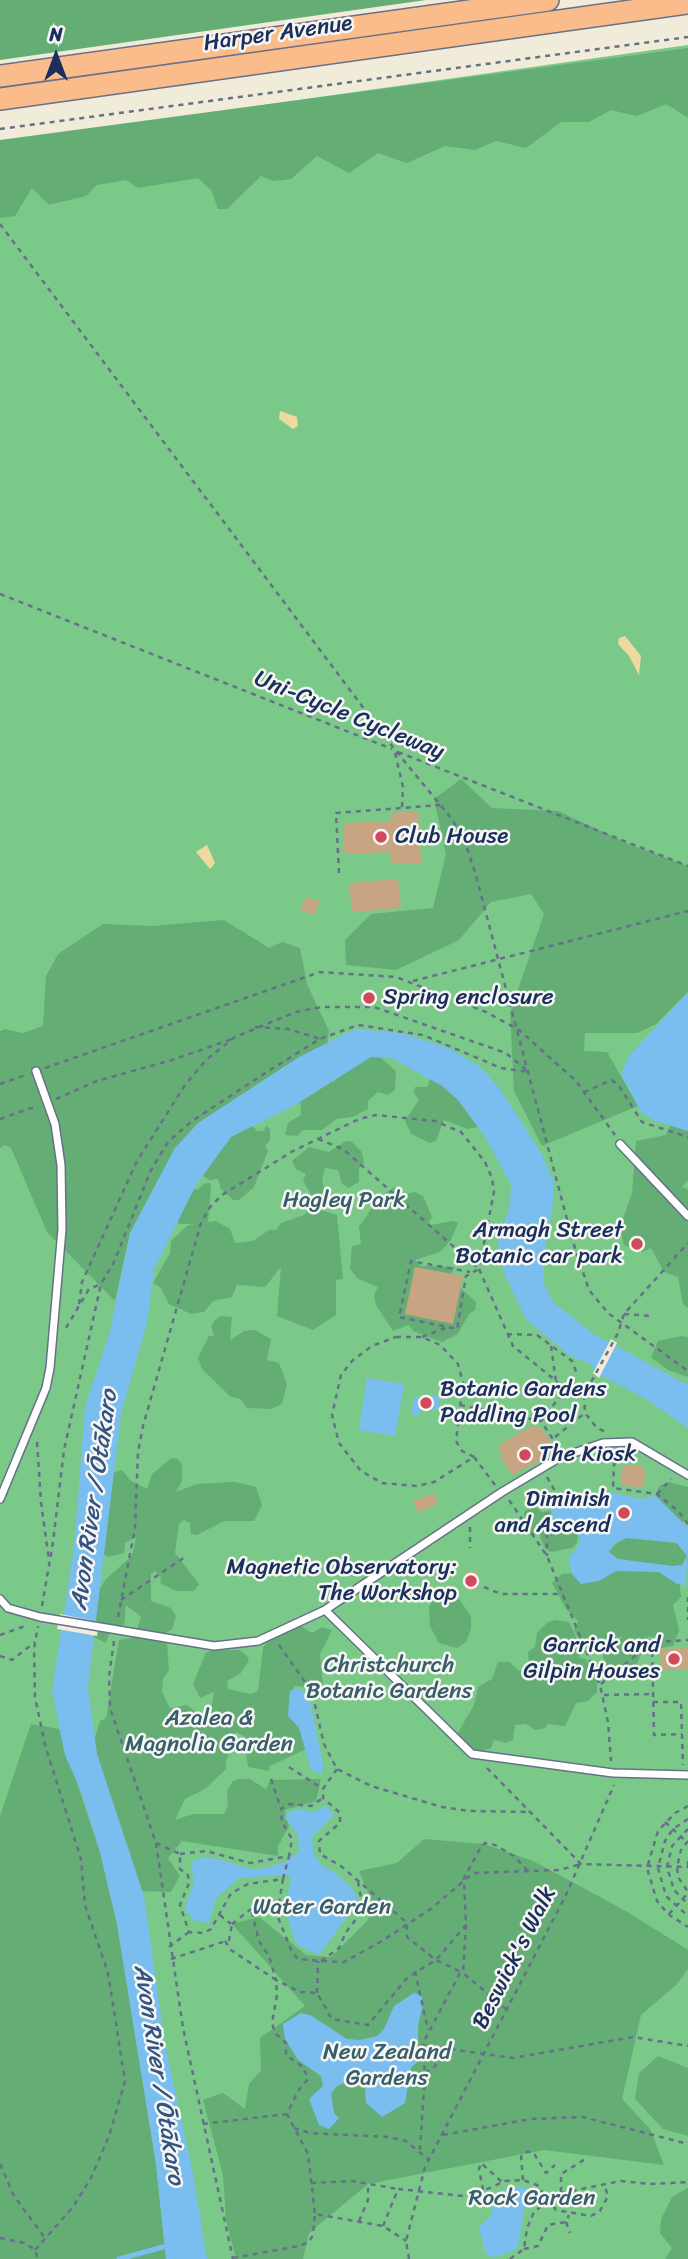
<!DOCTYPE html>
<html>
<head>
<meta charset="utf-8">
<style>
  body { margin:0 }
  #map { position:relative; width:688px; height:2259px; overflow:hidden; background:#f1ecda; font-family:Sriracha,sans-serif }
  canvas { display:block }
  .north { position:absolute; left:21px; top:21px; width:70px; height:70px; -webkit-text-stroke:5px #f6f6f2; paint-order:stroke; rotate:0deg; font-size:19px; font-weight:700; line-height:28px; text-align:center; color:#1b2f5e }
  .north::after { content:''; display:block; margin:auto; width:24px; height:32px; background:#1b2f5e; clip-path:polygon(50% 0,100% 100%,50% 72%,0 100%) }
</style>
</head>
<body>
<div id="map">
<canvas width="688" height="2259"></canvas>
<div class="north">N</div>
</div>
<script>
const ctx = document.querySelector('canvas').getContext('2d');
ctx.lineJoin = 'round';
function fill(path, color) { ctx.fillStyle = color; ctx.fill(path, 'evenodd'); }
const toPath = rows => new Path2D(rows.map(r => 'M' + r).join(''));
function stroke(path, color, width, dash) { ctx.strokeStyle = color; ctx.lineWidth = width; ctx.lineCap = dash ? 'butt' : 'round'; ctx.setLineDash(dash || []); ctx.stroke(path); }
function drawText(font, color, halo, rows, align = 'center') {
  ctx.font = font + ' Sriracha,sans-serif'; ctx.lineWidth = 5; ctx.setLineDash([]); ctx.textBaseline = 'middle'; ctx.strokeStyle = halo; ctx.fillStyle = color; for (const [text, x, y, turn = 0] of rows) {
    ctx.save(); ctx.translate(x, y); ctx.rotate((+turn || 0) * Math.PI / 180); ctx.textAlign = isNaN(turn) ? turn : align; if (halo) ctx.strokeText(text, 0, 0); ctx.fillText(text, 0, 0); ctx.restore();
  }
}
fill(toPath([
  [688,45,688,2259,0,2259,0,142]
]), '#7bc989');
fill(toPath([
  [0,0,426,0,0,60],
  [688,48,688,118,666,104,637,116,611,110,589,122,561,122,526,148,496,141,475,150,445,146,407,163,378,153,349,173,317,156,291,179,273,181,261,176,227,209,218,209,211,190,198,178,138,188,126,180,97,185,86,196,49,205,32,188,15,216,0,218,0,140],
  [461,779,492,808,558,811,631,845,688,866,688,992,656,1024,637,1033,585,1033,584,1051,607,1052,638,1106,542,1146,514,1091,510,1013,544,914,531,894,491,902,459,940,396,970,346,965,345,940,371,914,433,908,446,854,434,799],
  [224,920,269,948,282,942,300,948,307,984,329,1031,326,1052,298,1058,175,1148,130,1233,115,1301,47,1232,11,1148,5,1145,0,1148,0,1031,5,1029,23,1033,43,1026,46,976,58,954,103,924,152,926],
  [376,1046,381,1058,396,1071,395,1090,388,1095,378,1092,368,1101,368,1109,353,1117,336,1119,322,1130,303,1130,297,1136,285,1135,288,1123,301,1115,300,1089,326,1079,334,1082,341,1067],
  [434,1068,478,1127,467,1129,444,1120,436,1141,430,1143,411,1134,405,1121,419,1100,414,1093,415,1087,427,1087],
  [680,1105,688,1106,688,1180,682,1187,688,1189,688,1308,683,1304,678,1277,664,1272,651,1248,642,1252,624,1245,620,1228,632,1193,636,1141,666,1135],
  [250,1123,257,1131,264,1131,266,1126,270,1129,270,1140,265,1146,268,1151,254,1187,239,1200,233,1200,221,1189,218,1179,209,1180,199,1173,205,1128],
  [346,1141,352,1142,362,1152,364,1163,359,1169,359,1182,349,1188,342,1184,338,1170,325,1168,322,1181,325,1192,313,1198,303,1181,306,1174,296,1169,292,1161,309,1147,329,1152],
  [205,1183,210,1183,211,1187,208,1222,216,1221,230,1229,235,1243,253,1241,269,1230,276,1230,281,1223,304,1215,311,1207,337,1215,343,1279,336,1280,336,1315,313,1330,277,1316,281,1267,265,1287,237,1285,232,1297,213,1301,204,1312,191,1314,169,1304,161,1288,153,1283,170,1253,171,1241,188,1225,195,1224,179,1224,175,1217,190,1186,197,1190],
  [395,1187,406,1194,415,1192,423,1196,432,1217,426,1226,452,1221,458,1223,451,1240,440,1252,415,1260,421,1266,455,1267,451,1274,456,1284,476,1302,475,1310,469,1314,458,1334,442,1342,413,1331,409,1325,393,1331,376,1305,374,1295,378,1287,358,1279,350,1269,352,1246,361,1244,359,1227,380,1196],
  [221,1316,232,1317,230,1340,244,1331,255,1330,271,1339,267,1360,279,1363,287,1384,282,1404,271,1409,247,1408,240,1399,231,1397,202,1369,198,1358,209,1336,214,1336,211,1327,214,1321],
  [682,1336,688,1337,688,1377,668,1370,651,1357,658,1341],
  [172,1458,178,1459,182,1465,182,1481,176,1492,197,1484,235,1482,256,1487,262,1505,254,1521,224,1521,197,1535,191,1534,190,1523,184,1520,179,1524,175,1553,199,1584,194,1591,176,1591,160,1583,161,1577,155,1571,151,1574,151,1601,171,1608,176,1616,172,1629,161,1636,140,1633,137,1629,141,1617,126,1605,124,1625,111,1628,106,1643,89,1635,93,1597,107,1578,132,1556,136,1537,125,1543,124,1553,108,1557,103,1554,108,1482,113,1473,122,1470,131,1481,147,1489,152,1474],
  [669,1482,688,1487,688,1521,676,1523,653,1504,659,1486],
  [533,1505,542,1512,554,1510,579,1526,577,1543,572,1548,551,1552,545,1548,538,1532,534,1536,527,1530,524,1512],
  [628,1532,677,1543,687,1556,679,1577,681,1597,673,1605,679,1630,673,1646,660,1648,654,1637,648,1637,637,1664,630,1673,620,1675,608,1669,603,1657,604,1649,623,1637,606,1639,592,1648,581,1643,574,1630,578,1621,566,1609,552,1583,562,1574,574,1573,614,1556,608,1552],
  [445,1595,459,1599,471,1616,471,1629,466,1642,457,1648,439,1643,430,1626,429,1607,432,1601],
  [556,1620,569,1622,582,1650,579,1658,586,1659,591,1670,601,1675,597,1679,597,1692,588,1701,576,1703,565,1726,547,1724,546,1728,535,1730,526,1724,515,1725,513,1740,506,1743,494,1740,491,1748,475,1753,456,1736,474,1705,478,1687,492,1679,498,1662,510,1662,519,1671,529,1665,528,1652,535,1647,537,1633,548,1622],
  [296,1623,312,1633,322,1627,332,1630,320,1654,323,1688,294,1686,291,1702,315,1745,270,1766,269,1771,248,1767,244,1736,235,1732,232,1749,226,1760,226,1769,205,1789,185,1799,175,1820,193,1814,224,1814,228,1805,227,1790,233,1781,239,1779,250,1779,266,1789,270,1780,321,1779,316,1801,285,1810,289,1826,278,1846,278,1856,182,1841,168,1858,180,1876,171,1892,137,1891,90,1754,100,1721,106,1718,119,1640,139,1637,167,1643,169,1670,163,1679,162,1692,170,1708,187,1705,206,1720,211,1711,214,1692,200,1698,193,1684,206,1653,213,1650,240,1650,249,1658,247,1664,240,1674,227,1681,228,1689,251,1694,258,1691,263,1648,273,1633],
  [31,1724,59,1729,100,1852,117,1924,156,2164,166,2259,0,2259,0,1816],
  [424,1839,484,1844,533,1861,626,1911,688,1950,688,1969,677,1984,641,2015,622,2099,650,2129,664,2165,544,2150,368,2184,309,2233,303,2259,236,2259,226,2220,223,2175,203,2100,223,2093,245,2109,249,2084,261,2070,260,2038,305,2006,232,1924,259,1917,306,1955,331,1957,368,1920,373,1904,359,1871,397,1863],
  [658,2056,688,2068,688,2136,663,2129,635,2099,639,2073],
  [688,2188,688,2259,665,2259,672,2248,660,2233,661,2219,672,2197]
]), '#64ad75');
fill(toPath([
  [280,411,297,417,298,426,293,429,279,419],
  [625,636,641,656,639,675,629,656,618,644,619,638],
  [207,845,215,863,210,869,196,852]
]), '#eeda9e');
fill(toPath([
  [688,992,688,1131,655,1121,641,1112,621,1074,628,1057],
  [355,1029,401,1033,446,1047,481,1067,502,1092,540,1151,553,1180,553,1203,544,1256,544,1284,554,1303,595,1335,688,1385,688,1428,646,1399,600,1375,590,1364,569,1355,526,1319,504,1273,498,1244,510,1204,511,1184,485,1137,459,1101,442,1086,391,1058,371,1057,295,1105,231,1137,196,1185,154,1269,147,1323,121,1414,88,1686,97,1754,144,1896,165,2045,193,2173,207,2259,166,2259,156,2164,117,1924,100,1852,81,1791,65,1755,52,1691,74,1548,85,1406,109,1335,130,1233,175,1148,198,1123,299,1057],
  [367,1378,404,1384,395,1436,359,1430],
  [424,1394,440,1397,438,1410,421,1407,419,1416,411,1414,414,1397,423,1399],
  [610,1492,641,1499,656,1496,688,1528,686,1585,677,1584,659,1572,616,1571,599,1581,581,1584,572,1574,568,1559,580,1543,580,1532,551,1517,551,1508,558,1501,590,1502],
  [627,1538,677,1543,687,1556,682,1565,673,1566,618,1559,609,1552,614,1544],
  [297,1688,303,1691,310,1701,323,1764,322,1774,311,1770,299,1728,288,1716,290,1691],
  [325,1805,334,1815,312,1837,313,1852,322,1866,334,1872,352,1888,359,1901,319,1955,297,1945,293,1936,285,1907,291,1879,288,1875,239,1878,216,1898,209,1923,195,1921,187,1912,185,1907,194,1883,191,1864,194,1861,204,1857,217,1859,255,1870,284,1863,299,1851,298,1835,285,1818,286,1814,297,1809,316,1812],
  [414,1993,421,1995,423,2003,418,2026,418,2061,411,2068,405,2103,382,2117,366,2103,365,2086,354,2079,337,2086,331,2094,334,2113,339,2118,329,2129,319,2125,309,2099,323,2086,321,2076,298,2060,285,2039,283,2024,301,2013,310,2015,347,2039,360,2040,377,2036,384,2029,394,2006],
  [518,2186,533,2191,533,2200,524,2209,519,2241,517,2249,493,2258,485,2253,479,2227,491,2215,495,2193]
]), '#7abef0');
fill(toPath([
  [611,1339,617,1343,599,1378,593,1373],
  [60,1614,99,1622,97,1636,57,1629]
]), '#f1ecda');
stroke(toPath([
  [119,2259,167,2246]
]), '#7abef0', 5);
fill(toPath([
  [418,811,421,863,391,864,390,852,344,854,343,823,391,821,390,813],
  [398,879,401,908,352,912,349,883],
  [306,897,320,902,314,915,300,910],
  [415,1267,463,1276,453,1324,405,1314],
  [531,1426,542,1429,551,1441,547,1457,512,1475,500,1456,503,1454,498,1446],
  [628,1465,641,1466,645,1471,644,1487,622,1486,622,1467],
  [434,1493,438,1504,418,1512,413,1501],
  [465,1572,478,1572,478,1589,465,1589],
  [688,1648,688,1669,661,1669,660,1649]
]), '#c7a582');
const lane = toPath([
  [620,1144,688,1216],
  [0,1499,46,1388,50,1368,62,1229,61,1165,55,1124,36,1071],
  [0,1599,8,1608,40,1617,214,1646,258,1641,325,1610,472,1754,613,1773,688,1775],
  [325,1610,502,1492,559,1458,603,1443,632,1442,688,1475]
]);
const primary = toPath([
  [0,76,548,0],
  [0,99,688,3]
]);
stroke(lane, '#667189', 10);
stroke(primary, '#667189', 24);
stroke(toPath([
  [0,129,688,37],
  [0,224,395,750,452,819,466,845,475,872,573,1242,589,1290,608,1313,688,1371],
  [0,594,392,749],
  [398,752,688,866],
  [395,753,403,787,402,808],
  [339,873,336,813,440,805],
  [413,981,688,911],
  [255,1027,288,1029,320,1039],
  [45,1068,320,972,396,977,486,1012,519,1030,576,1081,615,1135],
  [0,1084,26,1075],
  [584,1092,612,1080,619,1086,642,1122,688,1137],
  [56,1099,97,1081,172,1060,232,1039],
  [0,1119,37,1106],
  [318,1139,343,1149,479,1269,466,1276,457,1329,399,1317,411,1261,470,1272],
  [79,1304,82,1282,137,1161,185,1085,206,1060,235,1037,296,1012,322,1007,374,1007,506,1053,529,1072],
  [624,1314,651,1316],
  [66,1328,89,1289,99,1285],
  [507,1334,537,1335,572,1361,577,1374],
  [396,1337,422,1337,440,1345,458,1364,463,1383,456,1441,462,1451,474,1457,434,1482,417,1486,382,1483,361,1471,339,1443,332,1415,341,1375,352,1361,372,1346,396,1337],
  [422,1337,448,1327],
  [551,1346,556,1382],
  [460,1405,541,1421],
  [604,1431,597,1428,585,1413,584,1395,618,1333,624,1314,688,1243],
  [555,1437,585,1413],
  [37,1442,41,1502,49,1561],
  [558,1447,541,1421,566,1389,584,1395],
  [622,1454,614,1465,613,1488,657,1494,678,1511,688,1524],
  [474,1457,495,1485],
  [547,1477,555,1491,547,1510,547,1556],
  [657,1494,671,1479],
  [509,1500,547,1556,600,1685,608,1722,611,1761],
  [470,1527,470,1548],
  [484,1587,501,1594,563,1594],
  [688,1597,688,1620],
  [121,1600,185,1557],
  [42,1606,53,1542,64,1450,101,1284,114,1262,151,1170,168,1142,192,1121,270,1070,320,1039,358,1025,423,1035,501,1068,529,1072],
  [118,1617,135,1528,138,1452,143,1426,201,1223,210,1207,222,1195,293,1151,359,1119,376,1115,435,1121,461,1132,485,1162,492,1178,494,1192,479,1269,513,1346,566,1389],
  [0,1635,28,1625],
  [114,1641,109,1676,110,1708,156,1843,183,2028,233,2259],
  [652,1642,654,1735,682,1734],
  [279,1645,312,1692,324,1744,337,1769,371,1786,442,1807,469,1811,530,1812],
  [0,1656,12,1660,35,1642],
  [601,1684,652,1642,688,1640],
  [604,1695,653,1694],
  [653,1702,681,1702,683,1765],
  [289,1767,323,1789],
  [487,1768,581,1864,688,1867],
  [337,1769,323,1789,323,1798,340,1813,340,1823,319,1841,320,1854,341,1866,407,1923,407,1937,436,1960,463,1973],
  [271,1779,281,1809],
  [688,1806,675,1813,658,1831,647,1868,657,1901,668,1914,688,1927],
  [688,1819,673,1829,665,1841,658,1868,666,1896,688,1916],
  [665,1822,688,1843],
  [688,1829,672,1846,667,1867,674,1890,688,1904],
  [688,1841,681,1850,677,1867,678,1877,688,1892],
  [156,1843,180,1854,180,1869,188,1875,189,1883,180,1905,189,1932,203,1933,211,1929,230,1895,237,1890,248,1884,283,1879,277,1915,292,1952,298,1959,321,1961,344,1962,382,1941,432,1908,473,1873,559,1870,581,1864],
  [180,1854,206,1851,250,1863,289,1856,292,1839,282,1822,281,1809,289,1804,311,1806,323,1798],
  [688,1861,688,1871],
  [283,1879,289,1856],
  [277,1908,262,1905,251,1909,259,1941,269,1956,276,1980,300,1992,317,1993,332,2019,368,2025,408,1977,436,1960,466,1925,464,1878,481,1847,485,1843,495,1845,514,1856,529,1872],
  [669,1914,688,1893],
  [220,1915,231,1924],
  [232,1924,251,1909],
  [466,1925,463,1973,506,2009],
  [225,1941,231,1950,276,1980,277,1995,272,2023,275,2033,286,2043,286,2055,303,2067,308,2079,298,2091,287,2114,308,2154,315,2214],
  [169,1947,189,1932],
  [171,1959,229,1940,232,1924],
  [321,1961,339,1948,346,1932,357,1918,362,1903,358,1882],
  [415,1971,428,2030],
  [460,1973,422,2045,513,2058,633,2037,688,2046],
  [317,1993,318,1961],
  [425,2073,435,2066,445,2048],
  [203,2124,287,2114],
  [294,2128,310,2133,388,2137,406,2141,429,2160],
  [443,2135,530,2119,583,2117,688,2144],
  [420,2150,425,2073,422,2046],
  [0,2164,14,2196,45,2238],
  [523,2180,521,2157,525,2152,533,2152,546,2173,555,2165],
  [311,2183,352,2181,398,2189],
  [483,2190,479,2169,481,2163,502,2182],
  [561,2192,561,2174,587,2158],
  [359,2221,368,2200,368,2184],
  [566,2222,570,2233],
  [383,2226,398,2189,463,2196,474,2195,505,2181,523,2180,537,2185,556,2210,591,2216,600,2211,608,2196,604,2183],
  [0,2238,25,2243,35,2250,38,2259],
  [524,2249,538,2246,548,2225,566,2222,569,2215],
  [35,2250,73,2207,91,2178,109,2136,125,2081,108,1973,85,1905,81,1859,45,1745,35,1697,34,1649,38,1626],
  [233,2258,299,2246,309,2242,313,2235,315,2214,383,2226,406,2241],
  [409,2259,406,2241,425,2167,566,1895,614,1785],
  [510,2259,524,2249,527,2228,534,2212,557,2194,620,2181,650,2184,688,2182]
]), '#667189', 2.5, [5, 5]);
stroke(lane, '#fff', 7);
stroke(primary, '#fabc8b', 21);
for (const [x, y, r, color] of [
  [381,837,7,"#d1495b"],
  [369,998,7,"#d1495b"],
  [637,1244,7,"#d1495b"],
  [426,1403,7,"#d1495b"],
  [525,1455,7,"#d1495b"],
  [624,1513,7,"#d1495b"],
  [471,1581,7,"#d1495b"],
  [674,1659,7,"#d1495b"]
]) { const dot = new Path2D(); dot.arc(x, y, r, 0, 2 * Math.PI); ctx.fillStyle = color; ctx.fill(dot); stroke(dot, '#f6f6f2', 2.5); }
drawText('23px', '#1b2f5e', '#f6f6f2', [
  ["Harper Avenue",278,34,-8],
  ["Uni-Cycle Cycleway",349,716,22],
  ["Beswick's Walk",515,1958,-63]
]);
drawText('23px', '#1b2f5e', '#f6f6f2', [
  ["Club House",395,837],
  ["Spring enclosure",383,998],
  ["Armagh Street",623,1231,"right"],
  ["Botanic car park",623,1257,"right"],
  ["Botanic Gardens",440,1390],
  ["Paddling Pool",440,1416],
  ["The Kiosk",539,1455],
  ["Diminish",610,1500,"right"],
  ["and Ascend",610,1526,"right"],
  ["Magnetic Observatory:",457,1568,"right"],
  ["The Workshop",457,1594,"right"],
  ["Garrick and",660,1646,"right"],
  ["Gilpin Houses",660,1672,"right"]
], 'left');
drawText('23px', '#385d6b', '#f6f6f2', [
  ["Hagley Park",344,1201],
  ["Christchurch",389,1666],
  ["Botanic Gardens",389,1692],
  ["Azalea &",209,1719],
  ["Magnolia Garden",209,1745],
  ["Water Garden",322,1908],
  ["New Zealand",387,2053],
  ["Gardens",387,2079],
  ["Rock Garden",532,2199]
]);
drawText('italic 24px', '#335382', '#f6f6f2', [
  ["Avon River / Ōtākaro",95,1500,-82],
  ["Avon River / Ōtākaro",158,2075,81]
]);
</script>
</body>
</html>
